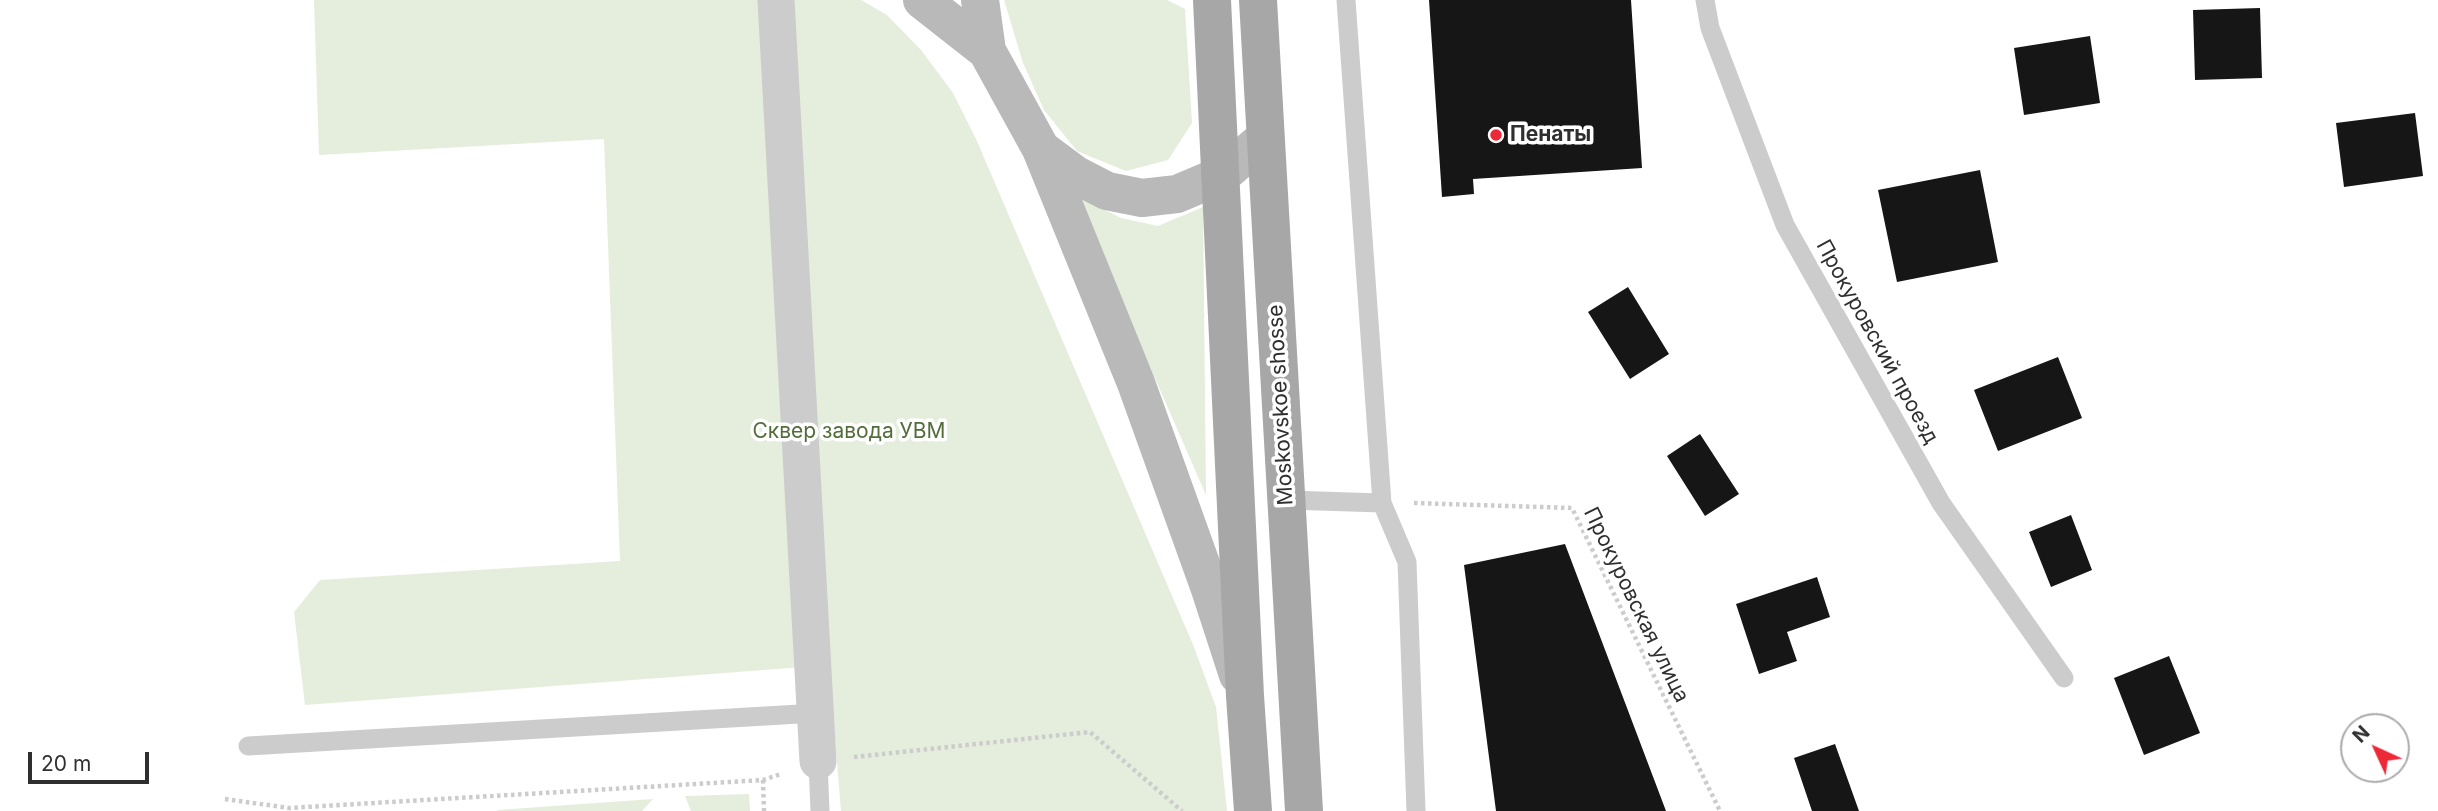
<!DOCTYPE html>
<html>
<head>
<meta charset="utf-8">
<style>
  body { margin:0 }
  #map { position:relative; width:2438px; height:811px; overflow:hidden; background:#fff; font-family:Inter,sans-serif }
  canvas { display:block }
  .north { position:absolute; left:2340px; top:713px; width:70px; height:70px; box-sizing:border-box; background:#fff; border:2px solid #acacac; border-radius:50%; rotate:315deg; font-size:19px; font-weight:700; line-height:28px; text-align:center; color:#2f2f2f }
  .north::after { content:''; display:block; margin:auto; width:24px; height:32px; background:#ed2938; clip-path:polygon(50% 0,100% 100%,50% 72%,0 100%) }
  .scale { position:absolute; left:28px; top:752px; width:121px; height:32px; box-sizing:border-box; border:4px solid #2f2f2f; border-top:0; padding-left:9px; font-size:21px; line-height:24px; white-space:nowrap; color:#2f2f2f; -webkit-text-stroke:5px #fff; paint-order:stroke }
</style>
</head>
<body>
<div id="map">
<canvas width="2438" height="811"></canvas>
<div class="north">N</div>
<div class="scale">20 m</div>
</div>
<script>
const ctx = document.querySelector('canvas').getContext('2d');
ctx.lineJoin = 'round';
function fill(path, color) { ctx.fillStyle = color; ctx.fill(path, 'evenodd'); }
const toPath = rows => new Path2D(rows.map(r => 'M' + r).join(''));
function stroke(path, color, width, dash) { ctx.strokeStyle = color; ctx.lineWidth = width; ctx.lineCap = dash ? 'butt' : 'round'; ctx.setLineDash(dash || []); ctx.stroke(path); }
function drawText(font, color, halo, rows, align = 'center') {
  ctx.font = font + ' Inter,sans-serif'; ctx.lineWidth = 7; ctx.setLineDash([]); ctx.textBaseline = 'middle'; ctx.strokeStyle = halo; ctx.fillStyle = color; for (const [text, x, y, turn = 0] of rows) {
    ctx.save(); ctx.translate(x, y); ctx.rotate((+turn || 0) * Math.PI / 180); ctx.textAlign = isNaN(turn) ? turn : align; if (halo) ctx.strokeText(text, 0, 0); ctx.fillText(text, 0, 0); ctx.restore();
  }
}
fill(toPath([
  [314,0,861,0,887,15,921,50,953,93,976,139,1194,647,1216,707,1227,811,841,811,829,665,305,705,294,612,320,580,620,561,604,139,319,155],
  [1004,0,1167,0,1185,9,1192,123,1168,160,1126,171,1077,151,1044,110,1023,63],
  [1075,195,1121,218,1158,226,1203,207,1206,495],
  [749,794,750,811,691,811,685,796],
  [653,799,642,811,497,811,497,810]
]), '#e5eddc');
fill(toPath([
  [1429,0,1631,0,1642,168,1473,179,1474,194,1442,197],
  [2260,8,2262,78,2195,80,2193,10],
  [2090,36,2100,103,2024,115,2014,48],
  [2415,113,2423,176,2344,187,2336,123],
  [1980,170,1998,262,1897,282,1878,190],
  [1628,287,1669,354,1630,379,1588,312],
  [2058,357,2082,418,1998,451,1974,390],
  [1700,434,1739,494,1705,516,1667,456],
  [2071,515,2092,570,2051,587,2029,532],
  [1565,544,1666,811,1496,811,1464,565],
  [1817,577,1830,617,1787,632,1797,661,1759,674,1736,604],
  [2169,656,2200,733,2144,755,2114,678],
  [1835,744,1859,811,1812,811,1794,758]
]), '#161616');
stroke(toPath([
  [1414,503,1572,508,1720,811],
  [854,757,1090,732,1182,811],
  [763,780,764,811],
  [225,799,289,808,763,780,781,774]
]), '#ccc', 4.5, [3.5, 3.5]);
stroke(toPath([
  [1346,0,1382,503,1407,562,1416,811],
  [1705,0,1710,28,1785,225,1941,503,2064,678],
  [1287,500,1382,503],
  [248,746,817,713],
  [818,761,820,811]
]), '#ccc', 19);
stroke(toPath([
  [776,0,818,761]
]), '#ccc', 37);
stroke(toPath([
  [922,0,987,51,1041,149,1136,383,1210,589,1238,675],
  [980,0,987,51],
  [1041,149,1076,175,1107,191,1142,198,1177,194,1222,175,1265,138]
]), '#b9b9b9', 38);
stroke(toPath([
  [1212,0,1245,696,1253,811],
  [1258,0,1304,811]
]), '#a7a7a7', 38);
for (const [x, y, r, color] of [
  [1496,135,7,"#ed2938"]
]) { const dot = new Path2D(); dot.arc(x, y, r, 0, 2 * Math.PI); ctx.fillStyle = color; ctx.fill(dot); stroke(dot, '#fff', 2.5); }
drawText('bold 21px', '#2f2f2f', '#fff', [
  ["Пенаты",1510,135]
], 'left');
drawText('21px', '#2f2f2f', '#fff', [
  ["Прокуровский проезд",1877,342,61],
  ["Moskovskoe shosse",1281,405,-93],
  ["Прокуровская улица",1636,605,64]
]);
drawText('21px', '#526d3a', '#fff', [
  ["Сквер завода УВМ",849,432]
]);
</script>
</body>
</html>
